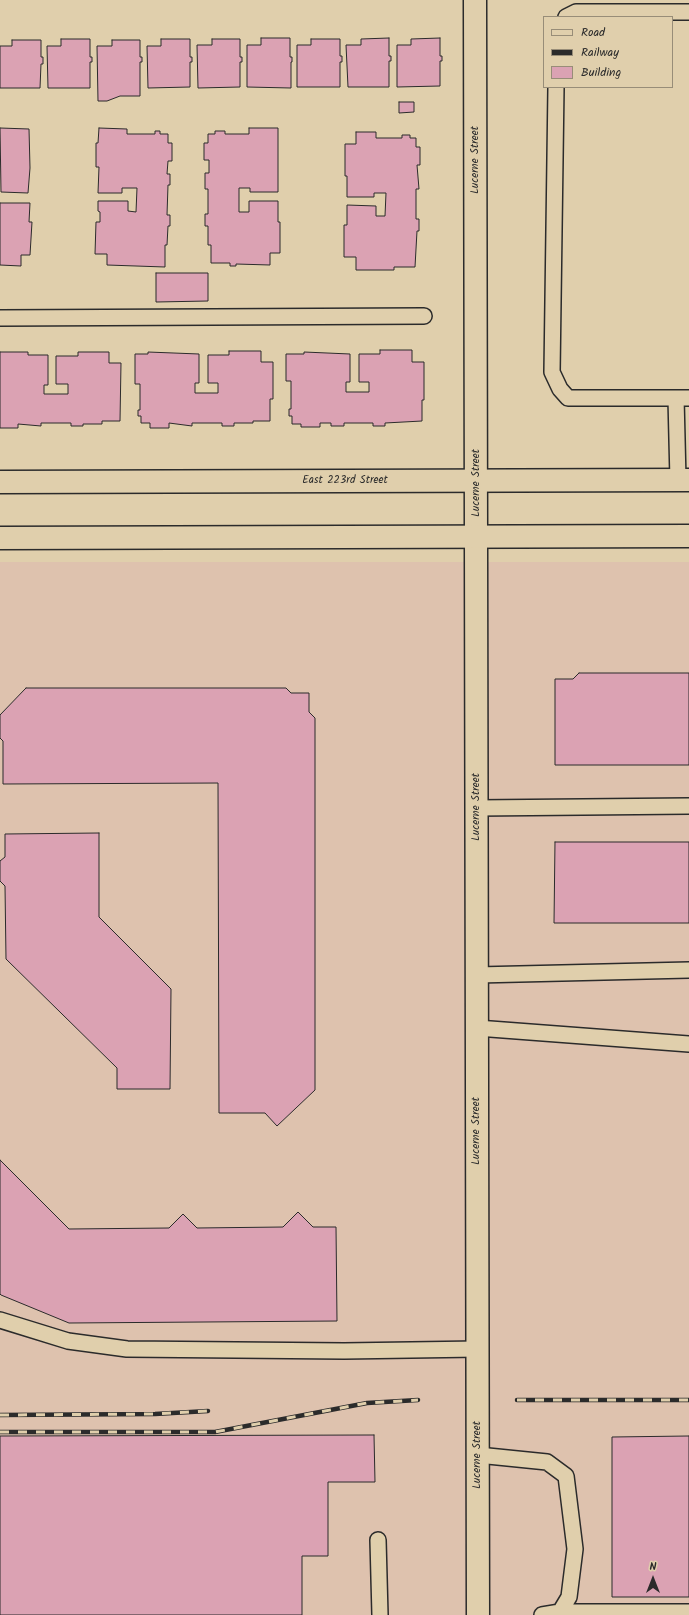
<!DOCTYPE html>
<html>
<head>
<meta charset="utf-8">
<style>
  body { margin:0 }
  #map { position:relative; width:689px; height:1615px; overflow:hidden; background:#e0cfac; font-family:Kalam,sans-serif }
  canvas { display:block }
  .legend { position:absolute; left:543px; top:16px; width:130px; height:72px; box-sizing:border-box; background:#e0cfac; border:1px solid #988d78; margin:0; padding:5px 7px; list-style:none; font-size:12px; color:#2b2b2b }
  .legend li { display:flex; align-items:center; gap:8px; height:20px }
  .legend b { width:20px; border:1px solid #988d78 }
  .north { position:absolute; left:633px; top:1559px; width:40px; height:40px; -webkit-text-stroke:3px #e0cfac; paint-order:stroke; rotate:0deg; font-size:11px; font-weight:700; line-height:16px; text-align:center; color:#2b2b2b }
  .north::after { content:''; display:block; margin:auto; width:14px; height:18px; background:#2b2b2b; clip-path:polygon(50% 0,100% 100%,50% 72%,0 100%) }
</style>
</head>
<body>
<div id="map">
<canvas width="689" height="1615"></canvas>
<ul class="legend">
<li><b style="height:5px;background:#e0cfac"></b>Road</li>
<li><b style="height:5px;background:#2b2b2b"></b>Railway</li>
<li><b style="height:11px;background:#dba2b3"></b>Building</li>
</ul>
<div class="north">N</div>
</div>
<script>
const ctx = document.querySelector('canvas').getContext('2d');
ctx.lineJoin = 'round';
function fill(path, color) { ctx.fillStyle = color; ctx.fill(path, 'evenodd'); }
const toPath = rows => new Path2D(rows.map(r => 'M' + r).join(''));
function stroke(path, color, width, dash) { ctx.strokeStyle = color; ctx.lineWidth = width; ctx.lineCap = dash ? 'butt' : 'round'; ctx.setLineDash(dash || []); ctx.stroke(path); }
function drawText(font, color, halo, rows, align = 'center') {
  ctx.font = font + ' Kalam,sans-serif'; ctx.lineWidth = 4; ctx.setLineDash([]); ctx.textBaseline = 'middle'; ctx.strokeStyle = halo; ctx.fillStyle = color; for (const [text, x, y, turn = 0] of rows) {
    ctx.save(); ctx.translate(x, y); ctx.rotate((+turn || 0) * Math.PI / 180); ctx.textAlign = isNaN(turn) ? turn : align; if (halo) ctx.strokeText(text, 0, 0); ctx.fillText(text, 0, 0); ctx.restore();
  }
}
fill(toPath([
  [0,562,689,562,689,1615,0,1615]
]), '#dec2ae');
const building = toPath([
  [261,38,290,38,290,57,292,57,292,62,291,62,291,88,247,87,247,45,261,45,261,38],
  [389,38,389,56,391,56,391,61,389,61,389,87,348,87,346,45,361,45,361,39,389,38],
  [440,38,440,56,442,56,442,61,440,61,440,86,397,87,397,45,411,45,411,39,440,38],
  [61,39,90,39,90,57,92,57,92,62,90,62,90,88,48,88,47,46,61,46,61,39],
  [161,39,190,39,190,57,192,57,192,62,190,62,190,87,148,88,147,46,161,46,161,39],
  [212,39,240,39,240,57,242,57,242,62,240,62,240,87,198,88,197,45,212,45,212,39],
  [311,39,340,39,340,56,342,56,342,62,340,62,340,87,297,87,297,45,311,45,311,39],
  [12,40,41,40,41,57,43,57,43,64,41,64,40,88,0,88,0,46,12,46,12,40],
  [112,40,140,40,140,57,142,57,142,62,140,62,140,96,120,96,107,101,98,101,97,46,112,46,112,40],
  [399,102,414,102,414,112,399,113,399,102],
  [0,128,29,129,30,168,28,193,1,192,0,128],
  [99,128,127,129,127,134,155,134,155,131,160,131,160,134,168,134,168,143,172,143,172,161,168,161,167,174,170,174,170,185,168,185,167,215,170,215,170,226,168,226,167,245,165,245,165,267,107,265,107,254,95,254,96,222,100,222,100,212,98,211,98,201,128,201,128,211,136,212,137,188,122,188,122,193,98,193,99,167,96,167,96,143,98,143,99,128],
  [249,128,278,128,278,192,250,192,250,188,239,188,239,212,249,212,249,201,278,201,278,222,280,222,280,253,270,253,270,265,236,264,236,266,230,266,230,263,211,263,211,245,208,245,208,226,205,226,205,214,208,214,208,189,205,189,205,173,209,173,209,160,204,160,204,143,208,143,208,134,215,134,215,131,225,131,225,134,249,134,249,128],
  [356,132,376,132,376,138,402,138,402,135,410,135,410,138,416,138,416,147,420,147,420,165,417,165,419,189,416,189,416,219,419,219,419,231,417,231,415,267,394,267,394,270,356,270,356,257,344,257,344,225,347,225,347,205,376,206,376,216,385,216,386,193,374,193,374,197,347,197,347,176,345,176,345,144,356,144,356,132],
  [0,203,30,203,29,222,32,222,30,255,21,255,21,266,0,265,0,203],
  [156,273,208,273,208,301,156,302,156,273],
  [380,350,412,350,412,362,424,362,424,400,422,400,422,421,385,423,385,426,373,426,373,423,344,423,344,426,331,426,331,423,320,423,320,427,301,427,301,424,292,424,292,416,289,416,289,409,291,409,291,381,286,381,286,354,304,354,304,352,350,354,350,382,346,382,346,392,369,392,369,382,359,382,359,354,380,354,380,350],
  [229,351,261,351,261,362,273,362,273,399,270,399,270,421,253,421,253,423,234,423,234,426,222,426,222,423,192,423,192,426,169,423,169,428,150,428,150,423,141,423,141,416,138,416,138,410,140,410,140,384,135,384,135,354,148,354,148,352,199,354,199,383,195,383,195,393,218,393,218,383,208,383,208,355,229,355,229,351],
  [0,352,28,352,28,355,48,355,48,385,44,385,44,394,68,394,68,384,56,384,56,356,78,356,78,352,109,352,109,363,121,363,120,421,102,421,102,424,83,424,83,426,71,426,71,423,41,423,41,426,18,424,18,428,0,428,0,352],
  [579,673,689,673,689,765,555,765,555,679,573,679,579,673],
  [26,688,286,688,291,693,309,693,309,712,315,718,315,1090,277,1126,265,1113,219,1113,218,783,3,784,3,741,0,738,0,715,26,688],
  [99,833,99,917,171,989,170,1089,117,1089,117,1068,6,959,5,886,0,881,0,861,5,857,5,834,99,833],
  [555,842,689,842,689,923,554,923,555,842],
  [0,1160,69,1229,169,1228,183,1214,197,1228,283,1227,298,1212,313,1227,336,1227,337,1321,69,1323,1,1295,0,1294,0,1160],
  [374,1435,375,1482,328,1482,328,1556,302,1556,302,1615,0,1615,0,1436,374,1435],
  [689,1436,689,1597,612,1597,612,1437,689,1436]
]);
fill(building, '#dba2b3');
stroke(building, '#2b2b2b', 1);
const service = toPath([
  [566,17,576,12,689,12],
  [556,87,552,372,560,389,568,398,689,398],
  [0,318,424,316],
  [676,398,678,480],
  [477,808,689,806],
  [477,975,689,970],
  [477,1028,689,1044],
  [0,1320,68,1341,127,1349,344,1351,478,1349],
  [478,1455,547,1462,566,1476,575,1549,569,1597,560,1612,542,1615],
  [378,1540,380,1615],
  [560,1612,689,1612]
]);
const tertiary = toPath([
  [475,0,478,1615]
]);
const secondary = toPath([
  [0,482,689,480],
  [0,538,689,536]
]);
stroke(service, '#2b2b2b', 18);
stroke(tertiary, '#2b2b2b', 25);
stroke(secondary, '#2b2b2b', 25);
stroke(service, '#e0cfac', 15);
stroke(tertiary, '#e0cfac', 22);
stroke(secondary, '#e0cfac', 22);
const rail = toPath([
  [517,1400,689,1400],
  [0,1415,155,1414,208,1411],
  [0,1432,215,1432,367,1403,418,1400]
]);
stroke(rail, '#2b2b2b', 4.5);
stroke(rail, '#e0cfac', 3, [9]);
drawText('11px', '#2b2b2b', '#e0cfac', [
  ["Lucerne Street",476,160,-90],
  ["East 223rd Street",345,481],
  ["Lucerne Street",477,483,-90],
  ["Lucerne Street",477,807,-90],
  ["Lucerne Street",477,1131,-90],
  ["Lucerne Street",478,1455,-90]
]);
</script>
</body>
</html>
